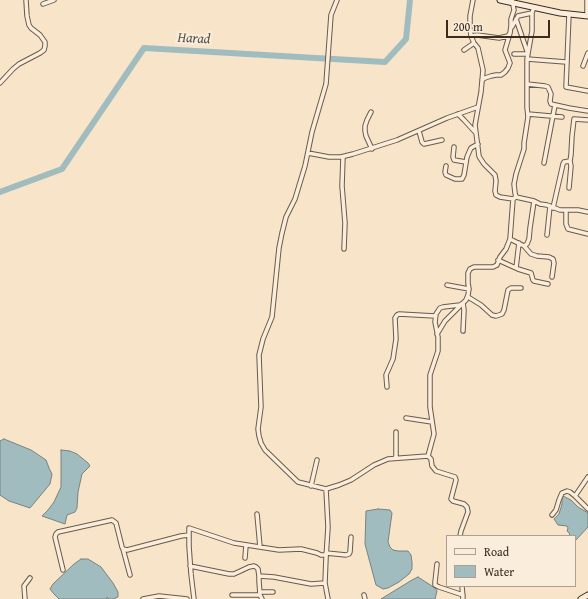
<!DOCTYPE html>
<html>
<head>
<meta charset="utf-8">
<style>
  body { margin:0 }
  #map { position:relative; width:588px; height:599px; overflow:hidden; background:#f7e4c9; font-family:"Gentium Book Plus",serif }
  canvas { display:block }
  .legend { position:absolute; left:446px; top:535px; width:130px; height:52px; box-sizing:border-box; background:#faeddc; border:1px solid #aea090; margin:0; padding:5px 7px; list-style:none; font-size:12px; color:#3b2c1e }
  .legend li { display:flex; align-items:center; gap:8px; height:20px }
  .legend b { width:20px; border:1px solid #aea090 }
  .scale { position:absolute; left:446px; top:20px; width:104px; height:18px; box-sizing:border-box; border:2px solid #3b2c1e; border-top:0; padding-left:5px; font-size:12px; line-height:14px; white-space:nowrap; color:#3b2c1e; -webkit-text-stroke:3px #faeddc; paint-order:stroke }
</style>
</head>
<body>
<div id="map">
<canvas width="588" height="599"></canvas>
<ul class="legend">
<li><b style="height:5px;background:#faeddc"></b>Road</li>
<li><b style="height:11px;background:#a1bcbf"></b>Water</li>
</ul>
<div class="scale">200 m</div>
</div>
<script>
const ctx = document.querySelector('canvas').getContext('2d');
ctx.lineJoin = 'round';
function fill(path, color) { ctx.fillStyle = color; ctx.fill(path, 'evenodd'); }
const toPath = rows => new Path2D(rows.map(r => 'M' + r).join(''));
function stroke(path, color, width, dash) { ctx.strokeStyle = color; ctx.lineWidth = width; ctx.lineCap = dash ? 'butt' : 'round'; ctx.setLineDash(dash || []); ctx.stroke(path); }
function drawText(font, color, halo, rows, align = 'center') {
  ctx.font = font + ' "Gentium Book Plus",serif'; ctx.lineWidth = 4; ctx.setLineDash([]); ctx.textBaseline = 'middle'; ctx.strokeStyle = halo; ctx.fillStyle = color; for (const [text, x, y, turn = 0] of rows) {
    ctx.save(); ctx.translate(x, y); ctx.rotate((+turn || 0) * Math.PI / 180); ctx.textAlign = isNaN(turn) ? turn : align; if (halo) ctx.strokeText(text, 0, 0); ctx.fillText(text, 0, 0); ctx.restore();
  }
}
const water = toPath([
  [4,439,31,450,46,460,49,468,52,474,50,484,30,508,9,501,0,495,0,441,4,439],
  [61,450,70,451,77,454,88,463,90,466,82,474,78,492,77,508,75,512,67,515,65,524,42,516,48,510,54,502,61,487,61,450],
  [563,496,571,500,578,507,588,513,588,527,575,541,575,536,568,536,570,534,567,531,568,528,567,526,558,525,554,519,559,514,562,504,562,497,563,496],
  [378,509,390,510,392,513,388,542,390,547,393,550,398,551,408,551,411,555,412,562,412,569,409,574,399,582,388,588,383,589,376,585,365,544,366,511,378,509],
  [81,559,88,559,101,567,113,583,118,592,118,597,113,599,109,599,107,597,107,599,59,599,54,594,50,589,53,584,74,564,81,559],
  [418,577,435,588,437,591,435,599,381,599,412,580,418,577]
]);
fill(water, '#a1bcbf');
stroke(water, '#78827f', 1);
stroke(toPath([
  [0,192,62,169,144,48,385,62,406,39,410,0]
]), '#a1bcbf', 6);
const street = toPath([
  [337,0,331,15,326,84,312,132,305,166,295,199,286,217,282,233,279,248,272,317,263,339,259,355,261,407,258,429,259,436,261,443,265,450,298,482,326,489,339,485,351,480,374,465,388,459,428,456,431,459,432,466,436,471,455,477,456,480,451,499,453,501,464,504,467,507,468,512,461,531,460,536],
  [473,0,470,16,470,28,471,36,474,43,478,48,483,70,481,92,475,125,479,156,480,158,484,164,495,175,496,181,495,191,496,195,500,197,513,199],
  [43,4,54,0],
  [534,7,532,13,532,31,527,59,527,107,528,117,524,143,524,149,516,174,514,184,515,193,516,197,534,201,540,204,547,205,560,210,578,210,588,212],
  [569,14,566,87,588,91],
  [587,15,587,0],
  [512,27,518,16,532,13],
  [471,36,477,35,499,38,508,36,510,33,511,26,511,19,514,10,512,0],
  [464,50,474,43],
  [514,54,528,54,516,19],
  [527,59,566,62],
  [583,66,588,53],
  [482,80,485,78,491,76,496,75,501,75,505,72,508,68,510,63,505,50,510,33],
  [0,83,13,69,19,64,40,53,44,50,45,46,45,42,40,35,31,28,29,25,27,16,26,0],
  [527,84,545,86,548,87,551,94,550,101,551,104,569,108,588,111],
  [371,112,367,120,365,126,365,131,366,136,372,149],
  [458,114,464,120,475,132],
  [528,114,562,117],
  [419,131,422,142,424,144,442,140],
  [454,147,453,157,454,160,466,162],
  [308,153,329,157,341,157,353,154,397,140,447,118,478,107],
  [343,157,342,186,345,223,344,249],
  [544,163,555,105],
  [446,166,445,172,446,175,455,179,462,179,464,175,467,157,470,150,471,148,478,144],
  [569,188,571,166,570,161,571,155,572,136,574,119,588,120],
  [553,208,563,164,564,162,570,161],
  [566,211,566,224,568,229,588,234],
  [547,235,550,206],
  [510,239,524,246,531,254,537,256,549,257,553,259,554,263,552,277],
  [524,246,527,244,529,239,530,228,534,201],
  [498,260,518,269,531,273,533,280,534,281,548,284],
  [516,268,519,243],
  [447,285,469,289],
  [468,297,481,305,492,315,496,316,502,314,504,310,508,290,511,288,521,288],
  [463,331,464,310,463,303],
  [437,334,445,321,460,306],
  [387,387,386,375,393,359,396,339,395,318,397,315,399,314,435,316],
  [406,418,432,422],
  [396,432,396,458],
  [428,456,434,434,430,407,430,375,438,351,438,337,435,322,436,314,440,308,443,307,460,305,463,303,466,300,468,295,469,289,468,283,468,273,470,269,474,267,493,267,497,265,500,257,506,249,510,239,513,199,516,197],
  [311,486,317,460],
  [326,489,328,527,326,558,325,583,328,599],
  [575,496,588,477],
  [257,514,260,547],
  [552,515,556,510,559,500,562,493,567,491,570,492,575,496,588,509],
  [123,549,130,575],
  [326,553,346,555,349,554,350,552,351,537],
  [245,558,246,545],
  [437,564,435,582,435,585,439,587,463,595],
  [190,566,229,574,234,574,249,567,254,566,256,567,258,569,259,576],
  [63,570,55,537,56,534,58,532,112,520,116,523,122,547,123,549,127,550,181,536,189,535],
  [462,586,463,599],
  [260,592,273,592],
  [232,595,260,595],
  [364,595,365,599],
  [25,599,24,586,30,578],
  [143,599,159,596,187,599],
  [194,599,191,574,189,546,189,528,234,543,279,550,301,549,317,553,321,555,326,555],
  [262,599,260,595,259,581,259,576,274,577,311,584,325,583]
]);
const secondary = toPath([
  [500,0,560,13,588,16],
  [581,599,588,595]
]);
stroke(street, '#6a5a49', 5.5);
stroke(secondary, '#3b2c1e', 7);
stroke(street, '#faeddc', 3.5);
stroke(secondary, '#faeddc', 5);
drawText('italic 14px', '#545046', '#faeddc', [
  ["Harad",194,39,3]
]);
</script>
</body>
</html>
